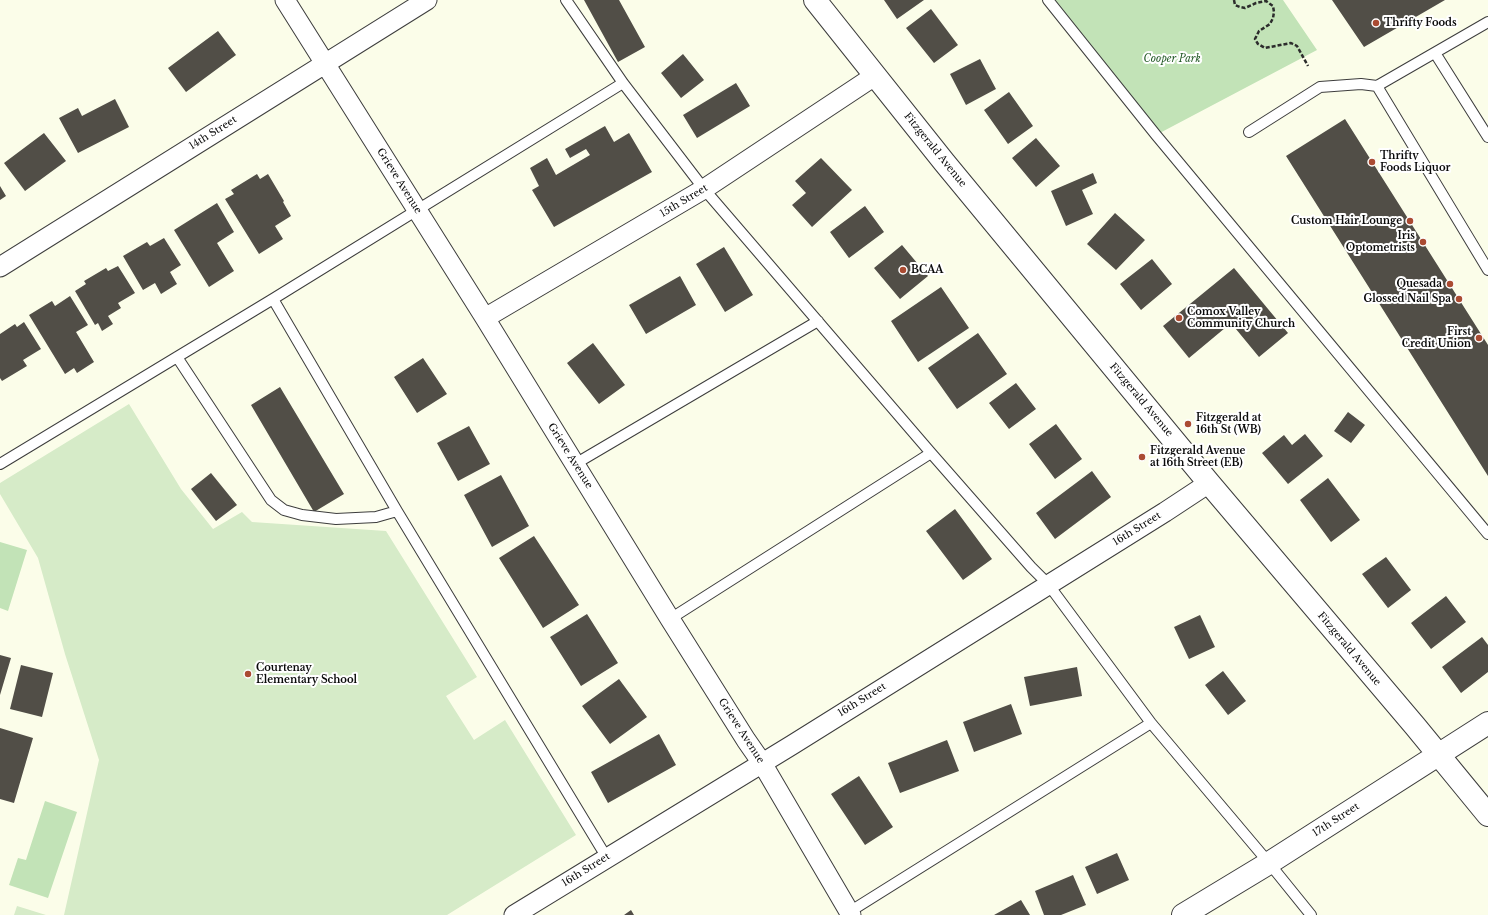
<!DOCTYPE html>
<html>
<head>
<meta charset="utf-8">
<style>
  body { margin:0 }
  canvas { display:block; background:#fbfde9 }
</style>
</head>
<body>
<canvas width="1488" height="915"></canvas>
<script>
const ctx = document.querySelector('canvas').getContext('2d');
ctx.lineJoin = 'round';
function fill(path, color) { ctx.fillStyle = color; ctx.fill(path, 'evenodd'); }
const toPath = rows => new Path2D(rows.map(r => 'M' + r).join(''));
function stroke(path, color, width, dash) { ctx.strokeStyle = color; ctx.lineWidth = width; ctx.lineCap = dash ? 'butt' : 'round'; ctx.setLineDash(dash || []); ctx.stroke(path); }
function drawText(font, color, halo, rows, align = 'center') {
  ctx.font = font + ' "Libre Baskerville",serif'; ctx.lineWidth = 4; ctx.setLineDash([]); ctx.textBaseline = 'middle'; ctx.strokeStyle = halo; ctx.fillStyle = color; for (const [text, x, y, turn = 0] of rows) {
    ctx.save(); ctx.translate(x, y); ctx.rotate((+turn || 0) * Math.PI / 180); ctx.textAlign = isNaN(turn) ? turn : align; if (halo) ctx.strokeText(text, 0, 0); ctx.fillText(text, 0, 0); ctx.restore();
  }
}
fill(toPath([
  [1054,0,1283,0,1317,50,1156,135],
  [0,542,27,550,8,611,0,608],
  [45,801,77,812,48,898,9,885,18,858,26,860]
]), '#c2e3b7');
fill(toPath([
  [129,404,181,489,213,529,242,512,252,522,386,531,477,677,446,696,474,740,505,720,576,835,447,915,64,915,99,760,65,654,38,558,0,494,0,483],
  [17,906,46,915,14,915]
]), '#d6ebc8');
fill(toPath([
  [584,0,619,0,645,47,618,62],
  [884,0,924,0,897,19],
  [1332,0,1445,0,1364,47],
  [931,9,958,45,934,63,906,28],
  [218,31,236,55,186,92,168,68],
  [683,54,704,80,681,98,661,73],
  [980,59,996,89,966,105,950,74],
  [736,83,750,106,697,138,683,115],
  [1009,92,1033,126,1008,144,984,110],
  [115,99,129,127,78,153,59,118,78,108,82,116],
  [1345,119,1488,345,1488,476,1286,156],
  [605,126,614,142,629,133,652,172,554,227,532,190,539,186,530,168,547,158,556,175,590,155,586,149,570,158,565,149],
  [44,133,66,161,25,191,4,163],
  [1036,138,1060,166,1036,187,1012,158],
  [821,158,852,190,812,227,792,205,806,193,795,181],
  [1093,173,1097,183,1082,190,1093,214,1066,226,1051,191],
  [257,174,260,179,268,174,284,201,283,202,291,216,275,226,283,239,259,254,225,199,234,194,231,190],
  [0,186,6,196,0,200],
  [217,203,234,232,217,243,234,271,209,287,174,230],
  [865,206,884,232,849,258,830,232],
  [1115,213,1145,240,1116,270,1087,244],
  [164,238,181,265,170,272,177,284,161,294,155,283,143,290,123,256,147,242,150,246],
  [902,245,928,276,900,299,874,268],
  [724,247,753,295,725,312,696,264],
  [1152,259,1172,284,1141,310,1120,284],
  [118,266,135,293,118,303,121,308,108,316,113,324,102,331,98,323,95,325,75,291,86,284,84,281,106,268,108,271],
  [1234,268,1288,333,1259,357,1231,323,1189,358,1163,326],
  [680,276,696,305,646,334,629,305],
  [941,287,969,328,918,362,891,321],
  [70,296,88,325,76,332,94,362,77,373,74,368,65,374,29,315,52,301,55,306],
  [24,322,41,349,23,360,27,366,2,381,0,378,0,334,15,324,17,327],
  [978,333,1007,374,957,409,928,368],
  [593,343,625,385,599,404,567,363],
  [423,358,447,394,417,413,394,377],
  [1016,383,1036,409,1009,429,989,403],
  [280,387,344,494,314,512,251,405],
  [1348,412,1365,425,1351,443,1334,431],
  [1056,424,1082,459,1055,479,1029,444],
  [469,426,490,464,458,481,437,443],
  [1305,434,1323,456,1288,484,1262,453,1284,435,1292,445],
  [1092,471,1111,497,1055,539,1036,513],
  [211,473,237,505,216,521,191,489],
  [501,475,529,526,492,547,464,495],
  [1328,478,1360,520,1331,542,1300,500],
  [955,509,992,559,963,580,926,531],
  [534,536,579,605,543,628,499,558],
  [1386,557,1411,590,1388,608,1362,574],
  [1446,596,1466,622,1431,649,1411,623],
  [587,614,618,663,581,686,550,637],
  [1200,615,1215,647,1189,659,1174,627],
  [1482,637,1488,645,1488,672,1461,693,1442,667],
  [0,655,11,658,0,695],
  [21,665,53,673,42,717,10,709],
  [1077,667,1082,696,1030,706,1024,677],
  [1223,671,1246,701,1228,715,1205,685],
  [619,679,647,717,610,744,582,706],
  [1011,704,1022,734,974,752,963,722],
  [0,728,33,738,14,803,0,799],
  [659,734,676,765,608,803,591,772],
  [947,740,959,771,900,793,888,763],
  [859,776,893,827,865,845,831,794],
  [1117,853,1129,880,1097,894,1085,867],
  [1073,875,1086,905,1061,915,1044,915,1035,891],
  [1021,900,1030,915,994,915],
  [631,910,634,915,624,915]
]), '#514e47');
const service = toPath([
  [566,0,623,83,704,189,931,453,1031,567,1048,584,1151,723,1269,863,1311,915],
  [1048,0,1156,135,1488,534],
  [1488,22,1377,86,1488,270],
  [1435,53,1488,137],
  [1249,132,1320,87,1361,84,1377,86],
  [273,299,397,511,607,858],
  [177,357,271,500,284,510,302,515,336,519,376,517,397,511],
  [0,464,273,299,623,83],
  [575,464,818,321],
  [670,619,931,453],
  [846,914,1151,723]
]);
const minor = toPath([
  [285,0,485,318,670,619,746,740,762,763,851,915],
  [0,267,427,0],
  [485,318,704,189,876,75],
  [514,915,792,745,1165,512,1209,483]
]);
const tertiary = toPath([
  [815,0,944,162,1209,483,1415,726,1488,815],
  [1183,915,1269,863,1488,723]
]);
stroke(service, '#3d3d3d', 12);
stroke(minor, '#3d3d3d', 21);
stroke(tertiary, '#3d3d3d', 24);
stroke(toPath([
  [1234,0,1235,5,1240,7,1245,8,1256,3,1266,1,1273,6,1274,12,1273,18,1270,24,1259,31,1255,39,1258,44,1265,48,1291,43,1297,46,1308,66]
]), '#2c2c2c', 2.5, [4, 2]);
stroke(service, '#fff', 10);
stroke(minor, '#fff', 19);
stroke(tertiary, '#fff', 22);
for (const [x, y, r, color] of [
  [1376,23,4,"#aa4b32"],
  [1372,162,4,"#aa4b32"],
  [1410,221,4,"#aa4b32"],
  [1423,242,4,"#aa4b32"],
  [903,270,4,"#aa4b32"],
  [1450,284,4,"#aa4b32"],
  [1459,299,4,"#aa4b32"],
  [1179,318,4,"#aa4b32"],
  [1479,338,4,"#aa4b32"],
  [1188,424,4,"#aa4b32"],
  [1142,457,4,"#aa4b32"],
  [248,674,4,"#aa4b32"]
]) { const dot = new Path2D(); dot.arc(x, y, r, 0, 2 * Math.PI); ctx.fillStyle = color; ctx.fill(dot); stroke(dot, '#fff', 1.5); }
drawText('bold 10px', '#0a0a0a', '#fff', [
  ["Thrifty Foods",1384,23],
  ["Thrifty",1380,156],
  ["Foods Liquor",1380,168],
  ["Custom Hair Lounge",1402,221,"right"],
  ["Iris",1415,236,"right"],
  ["Optometrists",1415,248,"right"],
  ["BCAA",911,270],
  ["Quesada",1442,284,"right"],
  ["Glossed Nail Spa",1451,299,"right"],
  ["Comox Valley",1187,312],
  ["Community Church",1187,324],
  ["First",1471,332,"right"],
  ["Credit Union",1471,344,"right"],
  ["Fitzgerald at",1196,418],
  ["16th St (WB)",1196,430],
  ["Fitzgerald Avenue",1150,451],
  ["at 16th Street (EB)",1150,463],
  ["Courtenay",256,668],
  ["Elementary School",256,680]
], 'left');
drawText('italic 10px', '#225925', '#fff', [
  ["Cooper Park",1172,59]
]);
drawText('10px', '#0a0a0a', '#fff', [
  ["14th Street",213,133,-32],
  ["Fitzgerald Avenue",935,150,51],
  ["Grieve Avenue",399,181,58],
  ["15th Street",684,201,-31],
  ["Fitzgerald Avenue",1141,400,50],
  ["Grieve Avenue",570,456,58],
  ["16th Street",1137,529,-32],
  ["Fitzgerald Avenue",1349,649,50],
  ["16th Street",862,700,-32],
  ["Grieve Avenue",741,731,57],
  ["17th Street",1336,820,-33],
  ["16th Street",586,870,-32]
]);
</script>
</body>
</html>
